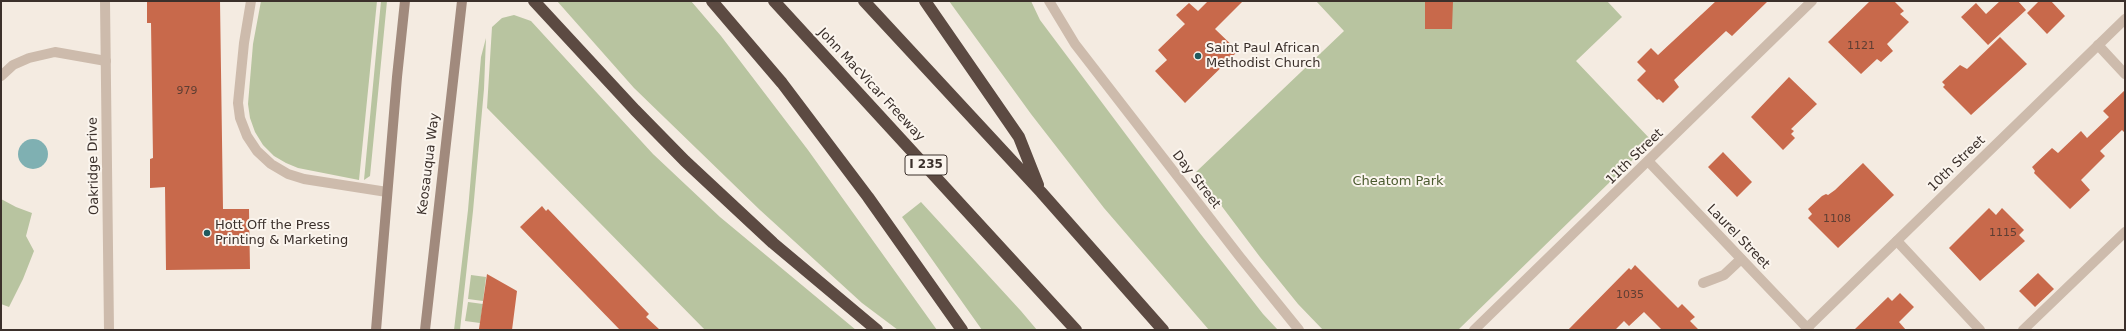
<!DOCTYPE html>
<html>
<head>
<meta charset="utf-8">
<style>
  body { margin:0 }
  #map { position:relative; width:2126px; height:331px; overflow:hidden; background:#f4ebe1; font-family:"DejaVu Sans",sans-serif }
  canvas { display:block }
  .frame { position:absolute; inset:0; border:2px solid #3b302b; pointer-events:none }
</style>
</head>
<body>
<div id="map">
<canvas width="2126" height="331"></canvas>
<div class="frame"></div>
</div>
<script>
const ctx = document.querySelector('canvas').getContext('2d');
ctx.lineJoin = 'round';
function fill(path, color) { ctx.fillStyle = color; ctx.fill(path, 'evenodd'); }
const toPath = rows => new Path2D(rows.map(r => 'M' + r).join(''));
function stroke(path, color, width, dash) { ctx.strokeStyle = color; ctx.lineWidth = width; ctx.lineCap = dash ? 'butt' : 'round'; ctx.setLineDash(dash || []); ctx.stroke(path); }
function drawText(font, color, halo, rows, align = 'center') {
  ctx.font = font + ' "DejaVu Sans",sans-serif'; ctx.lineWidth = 4; ctx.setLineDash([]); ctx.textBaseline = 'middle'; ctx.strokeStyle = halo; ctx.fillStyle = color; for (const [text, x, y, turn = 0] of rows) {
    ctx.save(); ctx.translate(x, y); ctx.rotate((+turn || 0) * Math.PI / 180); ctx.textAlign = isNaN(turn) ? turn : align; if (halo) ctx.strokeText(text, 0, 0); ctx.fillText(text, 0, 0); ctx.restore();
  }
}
fill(toPath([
  [261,1,377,1,359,180,298,168,286,163,274,156,263,145,255,132,250,118,248,104,253,44],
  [381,1,387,1,370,176,364,180],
  [557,1,691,1,721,36,808,150,937,330,898,330,862,303,760,210,634,88],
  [949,1,1031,1,1040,20,1199,232,1263,314,1278,330,1209,330,1104,208,1031,114],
  [1316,1,1607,1,1622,17,1576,61,1652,141,1458,330,1323,330,1298,304,1260,257,1196,172,1344,31],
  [514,15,531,21,653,154,720,217,856,330,705,330,487,108,492,27,502,18],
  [486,38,484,89,473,211,460,330,454,330,468,210,481,57],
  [1,199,16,207,32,213,26,236,34,251,23,279,9,307,1,304],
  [921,202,1021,311,1037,330,982,330,902,217],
  [471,275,486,277,483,301,468,299],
  [468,302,483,304,480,323,465,321]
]), '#b8c4a0');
fill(toPath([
  '18 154a15 15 0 1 1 30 0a15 15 0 1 1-30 0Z'
]), '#7fb0b2');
fill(toPath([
  [147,1,220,1,223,209,249,209,250,269,166,270,165,187,150,188,150,159,153,158,151,23,147,23],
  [1208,1,1243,1,1215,29,1238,51,1185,103,1155,71,1167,60,1158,50,1185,24,1176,15,1189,3,1198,11],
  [1425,1,1453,1,1452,29,1425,29],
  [1716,1,1768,1,1732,36,1726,31,1674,80,1679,87,1663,103,1659,99,1657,100,1637,80,1646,71,1637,62,1651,48,1658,55],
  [1870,1,1894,1,1904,11,1900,14,1909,22,1887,44,1893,51,1881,62,1877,59,1861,74,1828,42],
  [2000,1,2018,1,2026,10,1988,45,1961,17,1976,3,1986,14],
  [2039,1,2051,1,2065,16,2047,34,2027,13],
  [2000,37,2027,64,1971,115,1943,87,1945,85,1942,82,1960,65,1967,69],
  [1789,77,1817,104,1791,129,1794,131,1791,134,1795,138,1783,150,1751,117],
  [2125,90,2125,133,2122,130,2100,151,2105,156,2081,180,2090,190,2070,209,2034,173,2035,171,2032,167,2052,148,2058,153,2081,131,2087,138,2109,117,2103,111],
  [1723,152,1752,182,1737,197,1708,167],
  [1863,163,1894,195,1838,248,1808,218,1812,214,1808,209,1822,196,1826,194,1828,195,1835,190],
  [542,206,546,211,548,209,649,314,646,317,660,330,620,330,520,227],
  [1989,208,1996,215,2002,208,2024,230,2019,235,2025,241,1980,281,1949,248],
  [1635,265,1678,308,1682,304,1695,317,1690,321,1699,330,1662,330,1644,312,1629,326,1624,321,1615,330,1568,330,1629,268,1631,270],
  [2038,273,2054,289,2035,307,2019,291],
  [487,274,517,291,512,330,479,329],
  [1900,293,1914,307,1899,322,1906,330,1854,330,1888,297,1892,301]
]), '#c8694b');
stroke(toPath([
  [251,1,244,43,238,103,240,118,247,136,257,151,271,164,288,174,304,179,387,192],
  [2098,45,2125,74],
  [1,76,13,65,29,58,55,52,106,61],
  [1897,241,1980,330],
  [1703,283,1724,275,1741,259],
  [2023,330,2125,232]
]), '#cdbbac', 10);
stroke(toPath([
  [105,1,109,330],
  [1049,1,1075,44,1240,257,1299,330],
  [1649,162,1809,330],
  [1807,328,2125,19],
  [1474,330,1812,1]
]), '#cdbbac', 10);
stroke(toPath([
  [376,330,397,77,405,1],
  [425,330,462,1]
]), '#a18a7d', 10);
stroke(toPath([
  [534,1,635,110,685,161,773,243,877,330],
  [712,1,782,83,868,197,962,330],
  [774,1,1076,330],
  [864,1,1041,192,1163,330],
  [925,1,1019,137,1038,185]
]), '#5c4a42', 12);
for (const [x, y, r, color] of [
  [1198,56,4,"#1f5a5e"],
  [207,233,4,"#1f5a5e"]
]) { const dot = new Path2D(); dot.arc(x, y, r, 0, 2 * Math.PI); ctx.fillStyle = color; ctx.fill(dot); stroke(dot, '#fbf5ee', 1.5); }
drawText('11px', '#5e3e33', null, [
  ["1121",1861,46],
  ["979",187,91],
  ["1108",1837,219],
  ["1115",2003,233],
  ["1035",1630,295]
]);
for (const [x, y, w] of [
  [926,165,42]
]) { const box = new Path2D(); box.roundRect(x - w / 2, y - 10, w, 20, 3); ctx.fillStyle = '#fbf5ee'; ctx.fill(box); stroke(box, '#3b302b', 1); }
drawText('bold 12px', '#3b302b', null, [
  ["I 235",926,165]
]);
drawText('13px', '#3b302b', '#fbf5ee', [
  ["Saint Paul African",1206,49],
  ["Methodist Church",1206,64],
  ["Hott Off the Press",215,226],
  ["Printing & Marketing",215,241]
], 'left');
drawText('13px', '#3b302b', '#fbf5ee', [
  ["John MacVicar Freeway",871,85,47],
  ["11th Street",1635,157,-44],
  ["Keosauqua Way",429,164,-83],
  ["10th Street",1957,164,-44],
  ["Oakridge Drive",94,166,-91],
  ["Day Street",1196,180,52],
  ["Laurel Street",1738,237,46]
]);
drawText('13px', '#4a5a2e', '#fbf5ee', [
  ["Cheatom Park",1398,182]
]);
</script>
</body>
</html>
